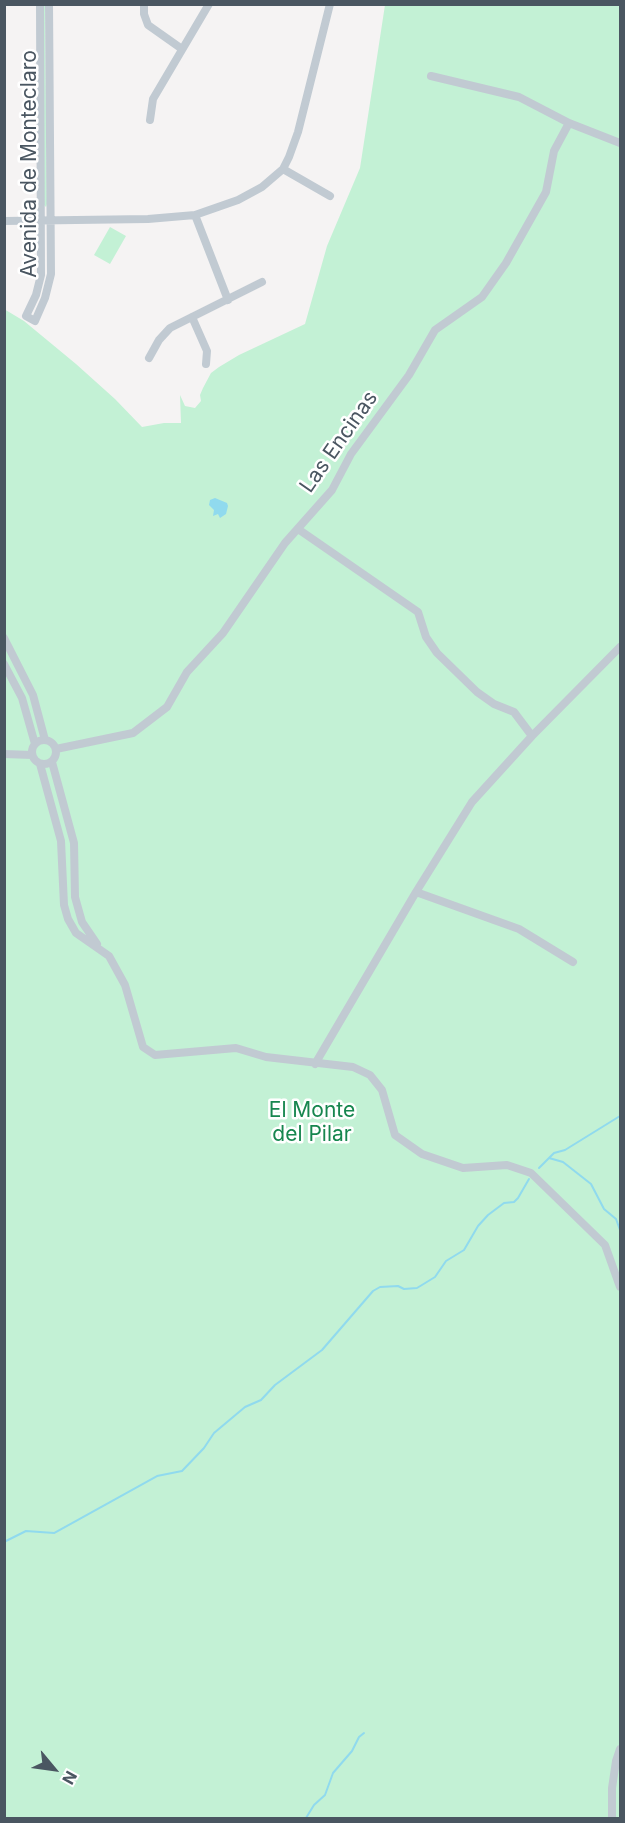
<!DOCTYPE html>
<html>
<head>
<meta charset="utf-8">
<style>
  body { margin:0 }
  #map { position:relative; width:625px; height:1823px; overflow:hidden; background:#f5f3f3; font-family:Inter,sans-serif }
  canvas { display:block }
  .frame { position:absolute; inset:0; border:6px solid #4a5661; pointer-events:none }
  .north { position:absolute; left:24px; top:1739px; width:60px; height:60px; -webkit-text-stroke:4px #fff; paint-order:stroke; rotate:119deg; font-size:16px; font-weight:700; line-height:24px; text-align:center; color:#4a5661 }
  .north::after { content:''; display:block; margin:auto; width:21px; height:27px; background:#4a5661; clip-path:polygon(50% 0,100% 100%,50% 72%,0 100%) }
</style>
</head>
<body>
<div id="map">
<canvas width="625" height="1823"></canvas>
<div class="frame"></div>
<div class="north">N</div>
</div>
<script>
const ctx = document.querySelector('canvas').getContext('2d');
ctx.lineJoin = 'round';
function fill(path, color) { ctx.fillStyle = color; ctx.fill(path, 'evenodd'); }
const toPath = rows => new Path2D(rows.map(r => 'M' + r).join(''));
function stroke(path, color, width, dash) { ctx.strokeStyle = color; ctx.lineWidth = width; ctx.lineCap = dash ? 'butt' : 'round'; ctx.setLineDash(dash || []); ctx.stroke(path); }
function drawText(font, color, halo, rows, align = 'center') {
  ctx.font = font + ' Inter,sans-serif'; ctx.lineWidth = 5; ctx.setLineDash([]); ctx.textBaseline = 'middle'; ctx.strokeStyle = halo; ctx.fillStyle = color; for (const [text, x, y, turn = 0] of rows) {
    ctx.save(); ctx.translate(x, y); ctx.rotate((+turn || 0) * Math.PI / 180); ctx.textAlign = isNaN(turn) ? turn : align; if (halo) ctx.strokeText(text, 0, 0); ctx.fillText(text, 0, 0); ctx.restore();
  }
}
fill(toPath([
  [41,5,45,5,47,204,46,207,44,205],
  [385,5,620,5,620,1818,5,1818,4,309,24,321,76,364,115,399,142,427,164,423,181,423,180,395,185,406,195,408,201,401,200,395,203,388,211,373,219,367,239,355,305,324,327,246,360,168],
  [110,227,126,236,110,264,94,255]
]), '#c3f1d5');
fill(toPath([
  [215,498,227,503,228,506,226,514,220,518,218,514,213,516,214,510,209,505,210,500]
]), '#90daee');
stroke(toPath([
  [549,1158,563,1162,591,1184,604,1209,616,1219,620,1230],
  [539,1168,554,1153,565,1150,620,1116],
  [4,1542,26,1531,54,1533,157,1476,182,1471,204,1448,214,1433,245,1407,261,1400,275,1385,322,1350,373,1291,380,1287,398,1286,404,1289,417,1288,435,1277,446,1261,464,1250,478,1226,488,1215,504,1203,514,1202,518,1198,529,1179],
  [306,1818,314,1805,325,1795,333,1773,352,1751,359,1737,364,1733]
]), '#90daee', 2);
stroke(toPath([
  [40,4,41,275,36,295,26,316,35,321,45,298,51,274,49,4],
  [144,4,144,14,148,25,182,49],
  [431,76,519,97,569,123,620,143],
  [150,120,153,99,209,4],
  [283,169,330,196],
  [195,215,228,300],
  [4,221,148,219,195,215,238,200,262,187,283,169,289,157,298,132,330,4],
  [192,317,207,351,206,364],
  [149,358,159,340,170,328,262,282],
  [298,529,418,612,426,637,437,653,477,692,494,704,514,712,532,736],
  [4,638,33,695,45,740],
  [4,664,22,698,35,744],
  '32 752a12 12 0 1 1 24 0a12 12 0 1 1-24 0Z',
  [56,749,133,733,167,707,187,672,223,633,285,543,332,490,351,454,409,375,435,330,482,297,506,263,546,192,554,151,569,123],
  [4,754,32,755],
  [52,762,74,843,75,897,82,922,97,944],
  [40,764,61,841,64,905,68,919,76,933,109,956,125,985,143,1047,155,1055,236,1048,266,1057,353,1067,370,1075,382,1090,395,1135,422,1154,463,1168,507,1165,531,1173,605,1245,620,1287],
  [416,892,519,929,573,962],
  [315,1064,416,892,472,802,532,736,620,647],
  [612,1818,612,1788,616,1761,620,1749]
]), '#c1cad2', 8);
drawText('21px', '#4a5661', '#fff', [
  ["Avenida de Monteclaro",30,164,-90],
  ["Las Encinas",339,442,-55]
]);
drawText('21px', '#17864f', '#fff', [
  ["El Monte",312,1111],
  ["del Pilar",312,1135]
]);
</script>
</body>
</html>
